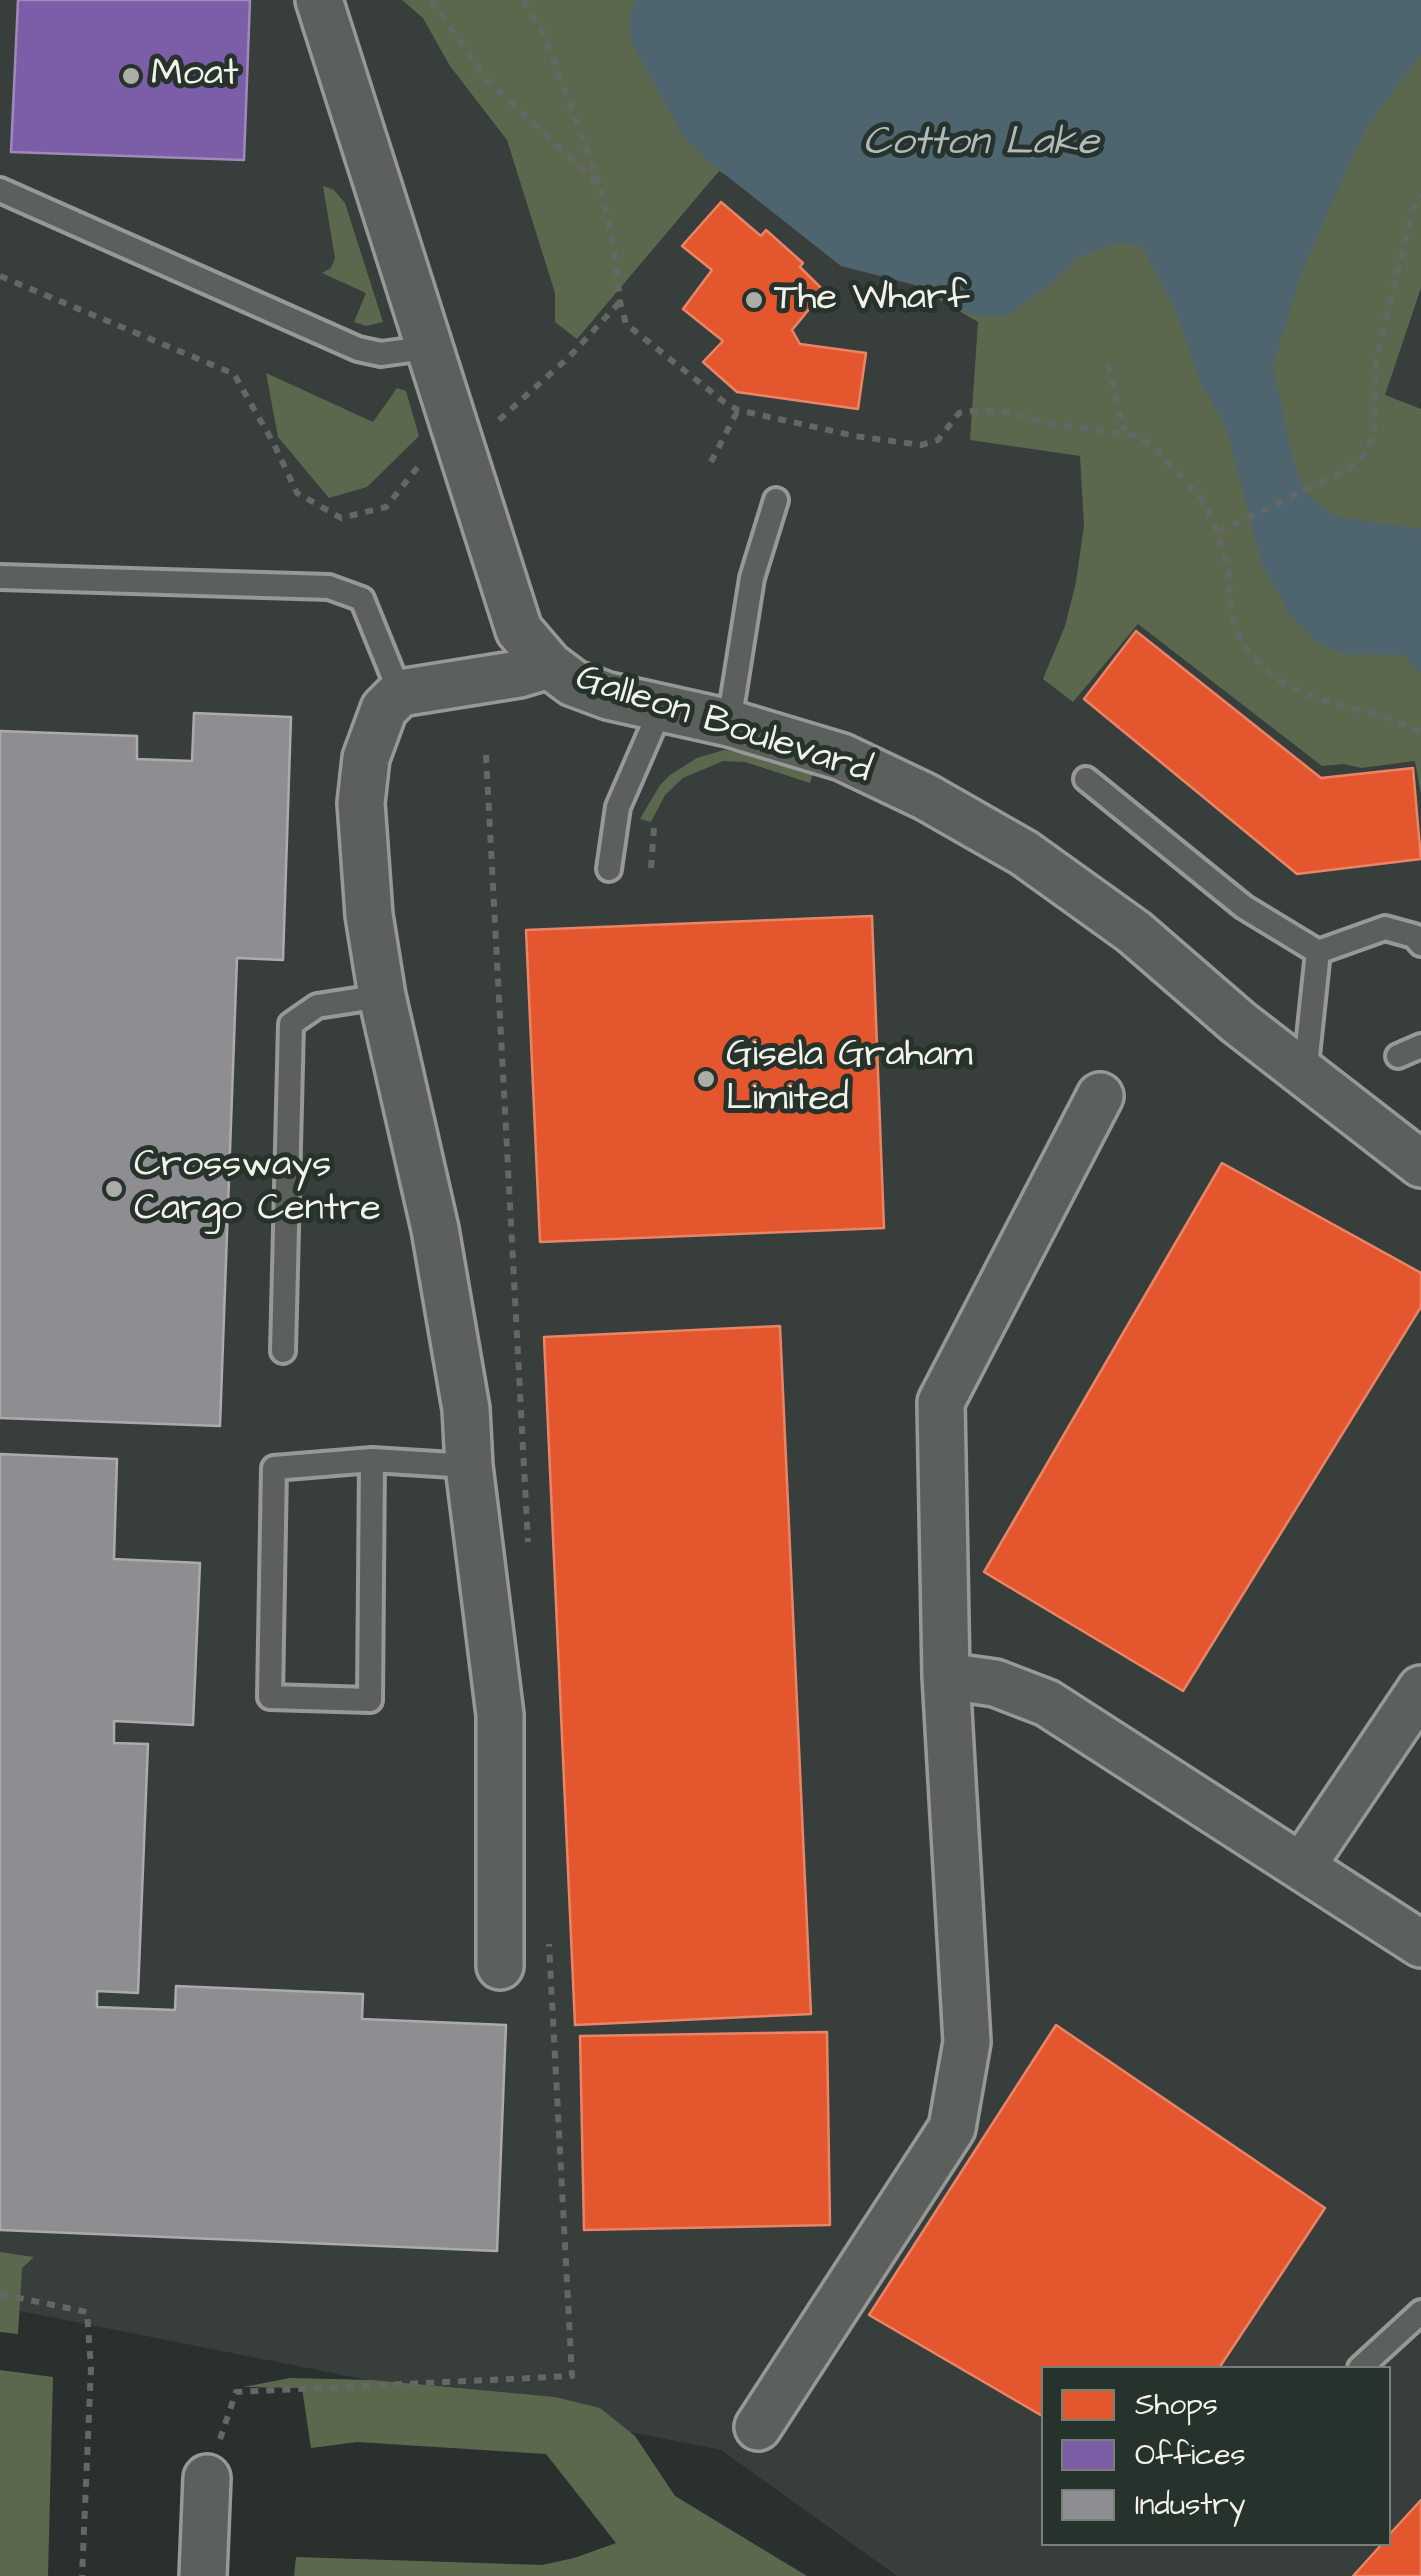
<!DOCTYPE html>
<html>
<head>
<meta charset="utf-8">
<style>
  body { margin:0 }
  #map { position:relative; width:1421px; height:2576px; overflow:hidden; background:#29302d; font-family:"Architects Daughter",sans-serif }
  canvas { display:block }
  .legend { position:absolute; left:1041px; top:2366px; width:350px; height:180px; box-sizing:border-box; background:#26332d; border:2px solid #787f78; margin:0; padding:12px 18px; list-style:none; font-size:30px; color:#f4f1e8 }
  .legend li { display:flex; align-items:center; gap:20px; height:50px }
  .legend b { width:50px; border:2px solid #787f78 }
</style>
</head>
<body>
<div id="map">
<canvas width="1421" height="2576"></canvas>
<ul class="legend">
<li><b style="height:28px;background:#e4572e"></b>Shops</li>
<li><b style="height:28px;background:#7b5ea7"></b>Offices</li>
<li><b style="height:28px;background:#8d8d92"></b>Industry</li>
</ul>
</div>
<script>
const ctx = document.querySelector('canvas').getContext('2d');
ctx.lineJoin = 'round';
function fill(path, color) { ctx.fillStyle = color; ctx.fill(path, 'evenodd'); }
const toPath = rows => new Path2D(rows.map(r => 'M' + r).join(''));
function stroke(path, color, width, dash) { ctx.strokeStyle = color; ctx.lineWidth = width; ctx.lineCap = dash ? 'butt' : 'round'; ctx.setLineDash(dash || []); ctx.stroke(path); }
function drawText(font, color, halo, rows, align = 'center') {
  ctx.font = font + ' "Architects Daughter",sans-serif'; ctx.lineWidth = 10; ctx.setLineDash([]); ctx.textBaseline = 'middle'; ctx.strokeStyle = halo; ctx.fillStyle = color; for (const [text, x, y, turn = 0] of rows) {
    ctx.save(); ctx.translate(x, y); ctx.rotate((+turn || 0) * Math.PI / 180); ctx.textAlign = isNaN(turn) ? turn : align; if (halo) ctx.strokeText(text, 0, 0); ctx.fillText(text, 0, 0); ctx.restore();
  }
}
fill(toPath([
  [0,0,1421,0,1421,2576,897,2576,721,2450,0,2307],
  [1044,2368,1388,2368,1388,2544,1044,2544]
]), '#383e3b');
fill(toPath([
  [402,0,1421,0,1421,288,1385,395,1421,409,1421,795,1415,761,1361,768,1344,764,1322,766,1138,624,1073,702,1043,679,1065,626,1076,582,1084,525,1080,456,970,440,978,322,719,171,577,339,555,322,555,293,507,140,450,66,423,18],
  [323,186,334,190,345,203,383,322,366,326,354,322,366,293,322,273,331,268,335,258],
  [266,373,373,422,397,388,406,391,419,436,367,487,329,498,278,437],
  [724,750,780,760,813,773,810,783,745,762,723,761,683,778,665,795,651,822,640,819,660,785,670,775,697,758],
  [0,2252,34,2257,22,2268,18,2334,0,2332],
  [0,2370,53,2377,48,2576,0,2576],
  [290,2378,372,2380,555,2397,600,2408,635,2436,675,2496,807,2576,294,2576,296,2557,542,2565,574,2558,616,2543,546,2454,357,2442,311,2448,302,2388,243,2387]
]), '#5c684d');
fill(toPath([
  [635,0,1421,0,1421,55,1369,123,1351,160,1302,272,1273,366,1295,468,1304,489,1317,504,1338,517,1421,529,1421,674,1403,655,1344,654,1319,644,1290,615,1262,565,1226,427,1201,383,1176,311,1142,247,1120,243,1081,256,1047,287,1007,315,985,317,966,313,939,298,934,284,919,286,841,266,709,162,682,135,632,43,629,23]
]), '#4e656f');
const shops = toPath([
  [721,202,761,236,766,230,803,263,800,267,824,291,792,330,800,344,866,353,858,409,737,392,703,362,723,341,683,309,712,270,682,246,721,202],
  [1136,631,1321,778,1413,768,1421,859,1297,874,1084,699,1136,631],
  [872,916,884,1228,540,1242,526,930,872,916],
  [1222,1163,1421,1273,1421,1307,1183,1691,984,1572,1222,1163],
  [780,1326,811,2014,575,2025,544,1337,780,1326],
  [1056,2025,1325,2208,1219,2368,1044,2368,1044,2417,869,2315,1056,2025],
  [827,2032,830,2225,584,2230,580,2036,827,2032],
  [1421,2500,1421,2576,1353,2576,1382,2544,1388,2544,1388,2536,1421,2500]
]);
fill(shops, '#e4572e');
stroke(shops, '#e98566', 2.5);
const offices = toPath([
  [18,0,250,0,244,160,11,152,18,0]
]);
fill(offices, '#7b5ea7');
stroke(offices, '#9f8aba', 2.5);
const industry = toPath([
  [194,713,291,717,283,960,237,958,220,1426,0,1418,0,731,137,736,137,759,192,761,194,713],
  [0,1454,117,1459,114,1559,200,1563,193,1725,114,1721,114,1743,148,1744,138,1993,97,1991,97,2007,175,2010,176,1986,363,1994,362,2019,506,2025,497,2251,0,2230,0,1454]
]);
fill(industry, '#8d8d92');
stroke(industry, '#acabac', 2.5);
const lane = toPath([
  [0,190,358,349,381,354,432,347],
  [0,577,329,587,362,599,400,693],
  [729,723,752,578,776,500],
  [1086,779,1244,907,1318,952],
  [609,869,618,807,661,708],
  [1318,952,1385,928,1414,936,1421,944],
  [1398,1056,1421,1046],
  [1305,1075,1318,952],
  [283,1351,291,1024,317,1006,382,996],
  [372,1460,370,1700,270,1697,274,1468,372,1460,469,1466],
  [1360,2368,1421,2312]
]);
const street = toPath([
  [319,0,519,630,549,665,573,683,608,696,729,723,842,757,926,797,1024,853,1134,932,1238,1022,1421,1164],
  [946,1676,995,1683,1047,1703,1421,1944],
  [1302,1866,1421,1689],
  [500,1966,500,1715,469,1466,466,1409,435,1229,382,996,369,915,361,803,366,758,384,709,400,693,519,674,549,665],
  [758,2427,952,2128,967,2042,946,1676,941,1402,1100,1096],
  [203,2576,207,2478]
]);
stroke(lane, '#969996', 30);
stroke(street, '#969996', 52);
stroke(toPath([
  [431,0,486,79,600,186,614,247,620,302,626,324,724,402,738,410,855,436,921,445,938,440,959,413,973,411,1001,411,1058,425,1133,435,1153,446,1202,499,1218,532,1229,573,1231,616,1244,646,1262,667,1285,685,1316,698,1395,720,1421,732],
  [524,0,546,39,599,184],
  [0,276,234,374,274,444,297,493,341,518,386,507,421,463],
  [1108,364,1124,431],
  [499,420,569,357,619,303],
  [711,462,738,410],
  [1218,532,1347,470,1367,452,1374,429,1376,360,1413,209,1421,194],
  [486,755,528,1542],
  [651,868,654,828],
  [0,2294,87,2312,91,2368,82,2576],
  [220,2439,236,2392,572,2376,549,1944]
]), '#646764', 6, [8, 8]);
stroke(lane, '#5c605c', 22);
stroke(street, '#5c605c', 45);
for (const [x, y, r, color] of [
  [131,76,10,"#adada7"],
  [754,300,10,"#adada7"],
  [706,1079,10,"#adada7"],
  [114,1189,10,"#adada7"]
]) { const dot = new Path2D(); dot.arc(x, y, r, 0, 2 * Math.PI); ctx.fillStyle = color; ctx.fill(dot); stroke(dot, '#26332d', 4); }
drawText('38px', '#f4f1e8', '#26332d', [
  ["Moat",151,76],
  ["The Wharf",774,300],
  ["Gisela Graham",726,1057],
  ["Limited",726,1101],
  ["Crossways",134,1167],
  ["Cargo Centre",134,1211]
], 'left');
drawText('38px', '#f4f1e8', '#26332d', [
  ["Galleon Boulevard",723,726,18]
]);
drawText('italic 40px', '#b3bbba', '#26332d', [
  ["Cotton Lake",981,145]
]);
</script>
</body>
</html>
